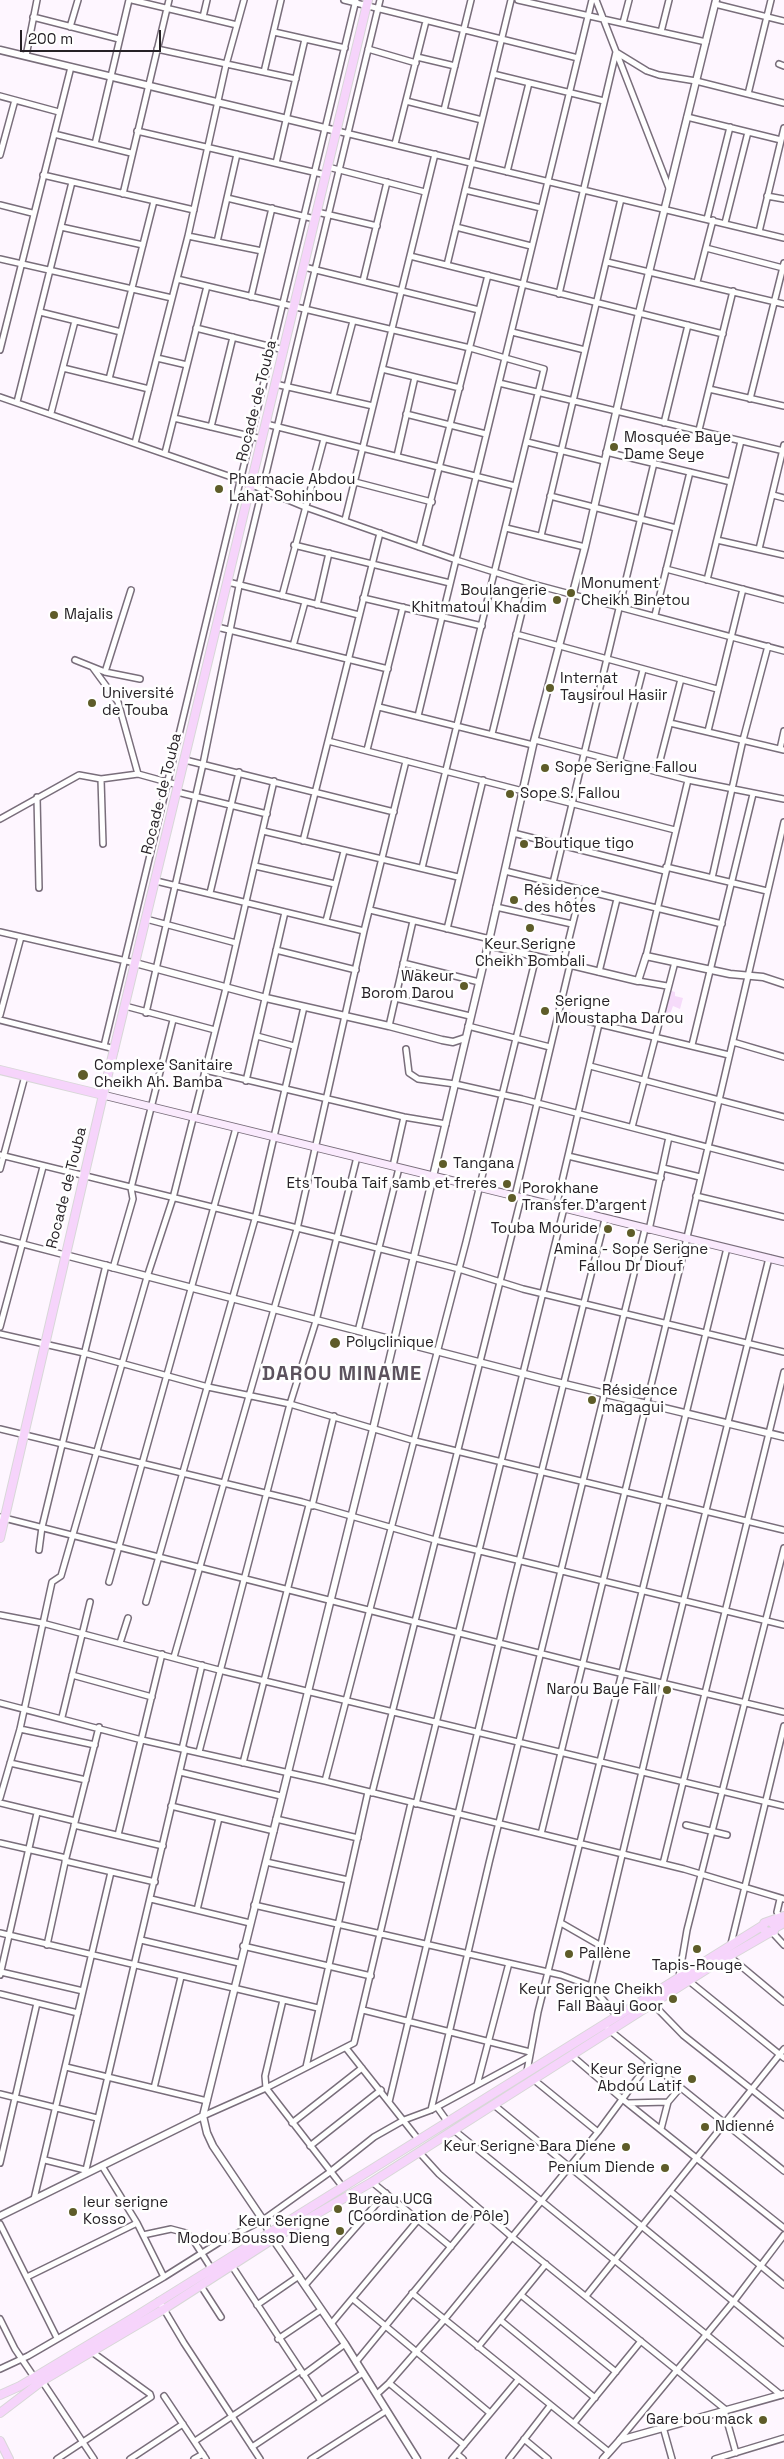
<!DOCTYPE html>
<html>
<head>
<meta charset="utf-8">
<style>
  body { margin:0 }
  #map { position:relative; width:784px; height:2459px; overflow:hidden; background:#fef6ff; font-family:"Space Grotesk",sans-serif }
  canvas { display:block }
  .scale { position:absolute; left:20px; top:30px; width:141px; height:22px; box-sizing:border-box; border:2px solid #262126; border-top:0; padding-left:6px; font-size:15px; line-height:18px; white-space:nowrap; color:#262126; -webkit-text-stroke:4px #fff; paint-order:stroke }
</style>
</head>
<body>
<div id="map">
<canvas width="784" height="2459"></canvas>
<div class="scale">200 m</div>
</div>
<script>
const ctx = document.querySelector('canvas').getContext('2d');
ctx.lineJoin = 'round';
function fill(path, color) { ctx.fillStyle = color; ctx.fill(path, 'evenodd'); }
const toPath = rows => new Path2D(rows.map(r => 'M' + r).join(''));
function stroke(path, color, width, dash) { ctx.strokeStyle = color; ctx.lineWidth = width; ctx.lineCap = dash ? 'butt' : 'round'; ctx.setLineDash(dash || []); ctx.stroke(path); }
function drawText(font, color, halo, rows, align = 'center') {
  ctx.font = font + ' "Space Grotesk",sans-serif'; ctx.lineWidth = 5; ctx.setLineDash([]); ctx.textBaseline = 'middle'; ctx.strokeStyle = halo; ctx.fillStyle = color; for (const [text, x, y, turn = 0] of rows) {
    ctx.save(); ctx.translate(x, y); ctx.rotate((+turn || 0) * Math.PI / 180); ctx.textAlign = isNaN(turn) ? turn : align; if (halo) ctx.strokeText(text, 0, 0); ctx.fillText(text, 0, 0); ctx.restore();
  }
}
fill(toPath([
  [668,990,675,992,675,996,683,998,680,1009,673,1006,669,1017,661,1015]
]), '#f6dbfa');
const minor = toPath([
  [132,0,237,25],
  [344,0,578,58],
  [518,0,706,42],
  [596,0,669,188],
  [715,4,784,21],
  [33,17,119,39],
  [203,17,207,0],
  [623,23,629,0],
  [70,27,78,0],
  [274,32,345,48],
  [661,32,669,0],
  [157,49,296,79],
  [368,49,416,63],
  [26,56,37,0],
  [417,57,455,66],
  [779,64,784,66],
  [264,72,281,0],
  [493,74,604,101],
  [748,94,771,0],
  [0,96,59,112],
  [406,101,482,120],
  [444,110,471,0],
  [687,117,781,140],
  [137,131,326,175],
  [337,131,784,238],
  [54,134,131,153],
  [95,144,129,0],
  [395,144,426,21],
  [0,155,15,100],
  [276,163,305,39],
  [328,167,425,192],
  [507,172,529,83],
  [43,175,194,210],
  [465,190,541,208],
  [123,194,169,0],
  [767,196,784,199],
  [227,198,315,219],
  [0,205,32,213],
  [317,212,377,226],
  [707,219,730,127],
  [725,223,748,132],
  [61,227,143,245],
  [456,227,531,246],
  [759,232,784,128],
  [188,236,262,251],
  [217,242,237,154],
  [706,248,783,268],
  [410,256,723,334],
  [0,259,172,298],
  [607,262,784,304],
  [447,265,511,0],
  [304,267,479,310],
  [177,279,470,348,544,369,422,868],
  [363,281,387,182],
  [697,282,713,220],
  [559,294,616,52,647,71,659,75,696,81,784,103],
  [251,297,272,208],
  [40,312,121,332],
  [196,328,284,350],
  [512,332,585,350],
  [0,350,71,67],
  [157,358,187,365],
  [63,368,149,389],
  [382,369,460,388],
  [109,379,154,201],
  [499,383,784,451],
  [275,384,373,406],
  [709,389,784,406],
  [0,397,240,480,305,507,456,560,529,583,784,651],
  [333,397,353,321],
  [750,399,784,263],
  [17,402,72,182],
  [51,413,75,321],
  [406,414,486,434],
  [174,418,262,439],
  [664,423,688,325],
  [266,424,515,486],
  [211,427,233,337],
  [699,430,733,291],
  [527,442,604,461],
  [135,443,188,236,226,65,244,0],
  [606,452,731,482],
  [165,453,207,286],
  [397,456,415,377],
  [355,482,432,502],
  [773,495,784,498],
  [550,496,676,528],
  [345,520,435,154],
  [506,528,585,547],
  [541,536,621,199],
  [717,540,784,555],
  [294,545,450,583],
  [419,547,488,275],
  [759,549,784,445],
  [666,569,784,600],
  [707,580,741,441],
  [228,582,359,615],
  [282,596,324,439],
  [363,598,482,626],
  [317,605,329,553],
  [655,615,690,472],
  [217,627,388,669],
  [516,634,717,689],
  [293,646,305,602],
  [75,660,105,672,140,679],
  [93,668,118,702,138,774],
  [105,672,131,590],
  [379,707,533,745],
  [418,716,592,0],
  [670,723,784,750],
  [708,731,743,589],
  [492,734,529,583],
  [535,740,688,780,784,799],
  [328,741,675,830],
  [780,749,784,731],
  [367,750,403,607],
  [185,760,394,812],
  [619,763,643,670],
  [657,772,681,679],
  [101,779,103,844],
  [177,792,267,814],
  [37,797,39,888],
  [0,819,79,775,101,779,138,774,178,785],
  [263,831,458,877],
  [513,833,665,871],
  [303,841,380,533],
  [255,866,335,884],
  [666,867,767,891],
  [505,871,722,924],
  [712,878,743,740,768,646],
  [156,881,364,931],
  [553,883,654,463],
  [210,893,239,772],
  [496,907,572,924],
  [370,910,490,939],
  [146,919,236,943],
  [326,921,344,851],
  [447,929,483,780],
  [0,932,135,963],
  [276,950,356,970],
  [646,956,688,780],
  [403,963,479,982],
  [563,963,581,890],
  [599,972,617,899],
  [638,981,667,986],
  [395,998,470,1016],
  [125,1006,215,1030],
  [146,1013,203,764,239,586,380,0],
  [558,1014,729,1055],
  [0,1015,21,937],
  [0,1020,115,1049],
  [389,1026,413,921],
  [468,1026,550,1047],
  [257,1036,294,1046],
  [733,1042,784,1057],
  [692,1045,753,794],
  [104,1046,356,0],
  [406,1049,409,1073,418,1079,455,1084,522,1099,784,1167],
  [590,1066,784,1117],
  [205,1070,404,1117,446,1124],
  [246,1081,285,912],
  [632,1127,675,962],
  [0,1155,338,1238,459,1269,523,1289,784,1352],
  [568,1156,661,1178],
  [393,1166,404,1117],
  [663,1168,700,1177],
  [0,1169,25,1076],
  [515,1196,570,965],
  [696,1196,784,1217],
  [556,1207,599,1024],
  [649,1230,669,1137],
  [0,1238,65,1255],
  [113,1268,133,1199,131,1188,173,1020],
  [0,1327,43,1167],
  [358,1331,399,1168],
  [0,1334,84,1353,208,1387,290,1404,415,1441,784,1530],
  [0,1429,302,1502,435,1540,784,1625],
  [312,1506,334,1416],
  [0,1517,582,1664,784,1712],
  [39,1550,42,1527,106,1265],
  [109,1582,236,1128],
  [146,1602,255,1219,304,1007],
  [0,1615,42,1623,219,1670,784,1806],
  [120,1643,128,1618],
  [174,1657,297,1229,364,931,406,761],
  [72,1675,152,1697],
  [0,1703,142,1740,325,1781,684,1869,784,1899],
  [62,1717,90,1602],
  [20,1729,95,1745],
  [182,1749,202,1665],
  [199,1752,290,1404,316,1321,357,1157],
  [10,1763,86,1780],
  [243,1763,309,1505],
  [180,1772,281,1796],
  [325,1781,466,1242,536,957],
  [372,1793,521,1198],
  [0,1798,20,1729,52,1582,61,1576,147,1277,173,1198,226,988,274,781],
  [0,1803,75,1821],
  [416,1804,564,1208],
  [171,1806,274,1831],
  [276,1819,358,1838],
  [74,1825,163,1846],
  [686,1825,727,1835],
  [541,1834,681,1263,784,822],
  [118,1835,162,1654],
  [0,1843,66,1858],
  [65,1861,155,1882],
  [266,1862,348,1880],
  [663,1864,784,1372],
  [151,1899,250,1923],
  [254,1905,561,1975,591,1986,618,2017],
  [197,1910,219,1818],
  [780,1918,777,1912,780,1899],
  [561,1923,601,1946],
  [772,1932,784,1945],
  [0,1933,318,2008],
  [141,1940,239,1963],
  [731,1944,784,1726],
  [47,1945,66,1858,99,1727],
  [243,1946,371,1976],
  [729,1956,784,2002],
  [1,1972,83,1991],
  [0,1975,37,1813],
  [679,1977,687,1930,784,1548],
  [689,1981,784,2058],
  [591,1986,663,1683,769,1258],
  [0,1994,78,2013],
  [283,2000,265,2076,266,2088,342,2186],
  [652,2003,683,2035,784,2115],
  [363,2010,530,2052],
  [608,2029,784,2171],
  [346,2048,418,2139],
  [571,2055,621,2098,784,2228],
  [66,2067,207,2101],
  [306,2067,368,1792],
  [527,2071,538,2012,727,1248],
  [533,2079,598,2132],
  [477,2085,509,1963],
  [154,2088,181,1977],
  [0,2094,97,2118],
  [389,2102,511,1593,605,1219],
  [628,2103,668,2102],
  [494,2105,784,2343],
  [437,2107,447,2121],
  [431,2110,489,1863,645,1229],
  [203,2116,266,2088,354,2043,411,1803],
  [292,2123,362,2068],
  [661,2129,668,2102,680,2088],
  [455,2131,781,2395],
  [310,2146,381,2090],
  [419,2152,439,2174,512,2237,726,2410],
  [45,2160,85,2170],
  [0,2163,37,2003],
  [102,2166,137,2223,164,2277],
  [85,2174,185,1749],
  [372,2182,451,2247],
  [670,2191,784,2285],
  [34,2199,111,1872],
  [0,2224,57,2338],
  [143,2235,171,2229,186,2233,192,2238,211,2268],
  [232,2266,321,2401],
  [27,2277,137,2223],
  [305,2285,386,2193],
  [201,2286,221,2317],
  [412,2293,609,2452],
  [521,2295,616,2372],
  [586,2296,784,2049],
  [353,2299,490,2413],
  [159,2301,184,2343,260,2459],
  [257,2305,299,2276],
  [0,2319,15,2349,34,2377],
  [500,2320,595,2398],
  [331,2324,418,2220],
  [278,2339,321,2310],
  [478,2347,546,2264],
  [356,2362,481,2210],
  [0,2369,28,2356,164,2277,218,2243,263,2220,330,2172,374,2137,404,2120,431,2110,529,2057],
  [303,2375,345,2344],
  [42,2381,94,2459],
  [389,2383,464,2445],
  [377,2394,389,2383,444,2320,598,2132,649,2063],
  [164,2396,206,2459],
  [724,2410,736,2453],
  [574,2423,641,2341],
  [663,2427,672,2459],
  [524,2439,548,2459],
  [620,2439,734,2301,784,2235],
  [195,2441,300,2371],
  [252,2447,363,2373],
  [457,2454,463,2459],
  [57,2459,151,2397,150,2394,92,2352],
  [130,2459,183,2424],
  [194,2459,203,2454],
  [311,2459,386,2411],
  [452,2459,518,2380],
  [509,2459,550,2406],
  [715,2459,784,2438]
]);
const tertiary = toPath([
  [0,50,337,131],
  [488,945,638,981,646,956,730,974,763,977,784,984],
  [135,963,266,998,389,1026,442,1040,453,1042,465,1038],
  [65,1255,548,1380,784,1437],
  [0,2216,203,2116],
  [417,2459,345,2344,273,2239,263,2220,213,2146,207,2133,203,2116,373,1429,488,945,533,745,585,547,639,313,716,0],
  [603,2459,620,2440,784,2394]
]);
const secondary = toPath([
  [103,1095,784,1262]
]);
const primary = toPath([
  [0,1070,103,1095],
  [0,1538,103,1095,368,0],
  [771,1922,775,1926,774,1931,766,1932,763,1928,764,1923,784,1916],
  [775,1928,784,1923],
  [0,2395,20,2386,133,2318,762,1926],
  [0,2413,42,2381,164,2309,273,2239,372,2182,710,1967,769,1933],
  [0,2441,9,2459]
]);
stroke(minor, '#796e7b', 8);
stroke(tertiary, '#796e7b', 9);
stroke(secondary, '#796e7b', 9);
stroke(primary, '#d8d7d8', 10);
stroke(minor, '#fff', 5);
stroke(tertiary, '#fff', 6);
stroke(secondary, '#faeafd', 7);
stroke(primary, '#f6d4fb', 8);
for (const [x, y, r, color] of [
  [614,447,5,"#5e5c29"],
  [219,489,5,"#5e5c29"],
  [571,593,5,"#5e5c29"],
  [557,600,5,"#5e5c29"],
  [54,615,5,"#5e5c29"],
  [550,688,5,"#5e5c29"],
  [92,703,5,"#5e5c29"],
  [545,768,5,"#5e5c29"],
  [510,794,5,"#5e5c29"],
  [524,844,5,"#5e5c29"],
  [514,900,5,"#5e5c29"],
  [530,928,5,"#5e5c29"],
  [464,986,5,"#5e5c29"],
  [545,1011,5,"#5e5c29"],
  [83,1075,6,"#5e5c29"],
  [443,1164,5,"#5e5c29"],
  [507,1184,5,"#5e5c29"],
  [512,1198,5,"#5e5c29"],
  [608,1229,5,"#5e5c29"],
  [631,1233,5,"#5e5c29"],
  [335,1343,6,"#5e5c29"],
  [592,1400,5,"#5e5c29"],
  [667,1690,5,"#5e5c29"],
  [697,1949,5,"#5e5c29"],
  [569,1954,5,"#5e5c29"],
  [673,1999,5,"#5e5c29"],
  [692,2079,5,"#5e5c29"],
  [705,2127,5,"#5e5c29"],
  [626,2147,5,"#5e5c29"],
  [665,2168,5,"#5e5c29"],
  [338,2209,5,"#5e5c29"],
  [73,2212,5,"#5e5c29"],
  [340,2231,5,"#5e5c29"],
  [763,2420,5,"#5e5c29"]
]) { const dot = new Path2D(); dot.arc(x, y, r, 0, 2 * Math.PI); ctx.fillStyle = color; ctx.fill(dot); stroke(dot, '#fff', 2); }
drawText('15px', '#262126', '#fff', [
  ["Rocade de Touba",257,401,-76],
  ["Rocade de Touba",162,794,-76],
  ["Rocade de Touba",67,1188,-76]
]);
drawText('15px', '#262126', '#fff', [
  ["Mosquée Baye",624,438],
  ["Dame Seye",624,455],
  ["Pharmacie Abdou",229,480],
  ["Lahat Sohinbou",229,497],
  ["Monument",581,584],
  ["Cheikh Binetou",581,601],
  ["Boulangerie",547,591,"right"],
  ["Khitmatoul Khadim",547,608,"right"],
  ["Majalis",64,615],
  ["Internat",560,679],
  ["Taysiroul Hasiir",560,696],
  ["Université",102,694],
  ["de Touba",102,711],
  ["Sope Serigne Fallou",555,768],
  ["Sope S. Fallou",520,794],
  ["Boutique tigo",534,844],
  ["Résidence",524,891],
  ["des hôtes",524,908],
  ["Keur Serigne",530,945,"center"],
  ["Cheikh Bombali",530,962,"center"],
  ["Wakeur",454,977,"right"],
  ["Borom Darou",454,994,"right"],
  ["Serigne",555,1002],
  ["Moustapha Darou",555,1019],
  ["Complexe Sanitaire",94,1066],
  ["Cheikh Ah. Bamba",94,1083],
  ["Tangana",453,1164],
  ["Ets Touba Taif samb et freres",497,1184,"right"],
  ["Porokhane",522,1189],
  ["Transfer D'argent",522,1206],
  ["Touba Mouride",598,1229,"right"],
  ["Amina - Sope Serigne",631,1250,"center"],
  ["Fallou Dr Diouf",631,1267,"center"],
  ["Polyclinique",346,1343],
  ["Résidence",602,1391],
  ["magagui",602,1408],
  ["Narou Baye Fall",657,1690,"right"],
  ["Pallène",579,1954],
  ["Tapis-Rouge",697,1966,"center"],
  ["Keur Serigne Cheikh",663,1990,"right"],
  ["Fall Baayi Goor",663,2007,"right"],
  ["Keur Serigne",682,2070,"right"],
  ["Abdou Latif",682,2087,"right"],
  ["Ndienné",715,2127],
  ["Keur Serigne Bara Diene",616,2147,"right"],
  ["Penium Diende",655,2168,"right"],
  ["Bureau UCG",348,2200],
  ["(Coordination de Pôle)",348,2217],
  ["leur serigne",83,2203],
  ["Kosso",83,2220],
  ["Keur Serigne",330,2222,"right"],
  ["Modou Bousso Dieng",330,2239,"right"],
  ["Gare bou mack",753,2420,"right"]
], 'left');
ctx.letterSpacing = '1px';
drawText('bold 20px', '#5c525e', '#fff', [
  ["DAROU MINAME",342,1375]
]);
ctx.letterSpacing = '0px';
</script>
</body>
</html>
